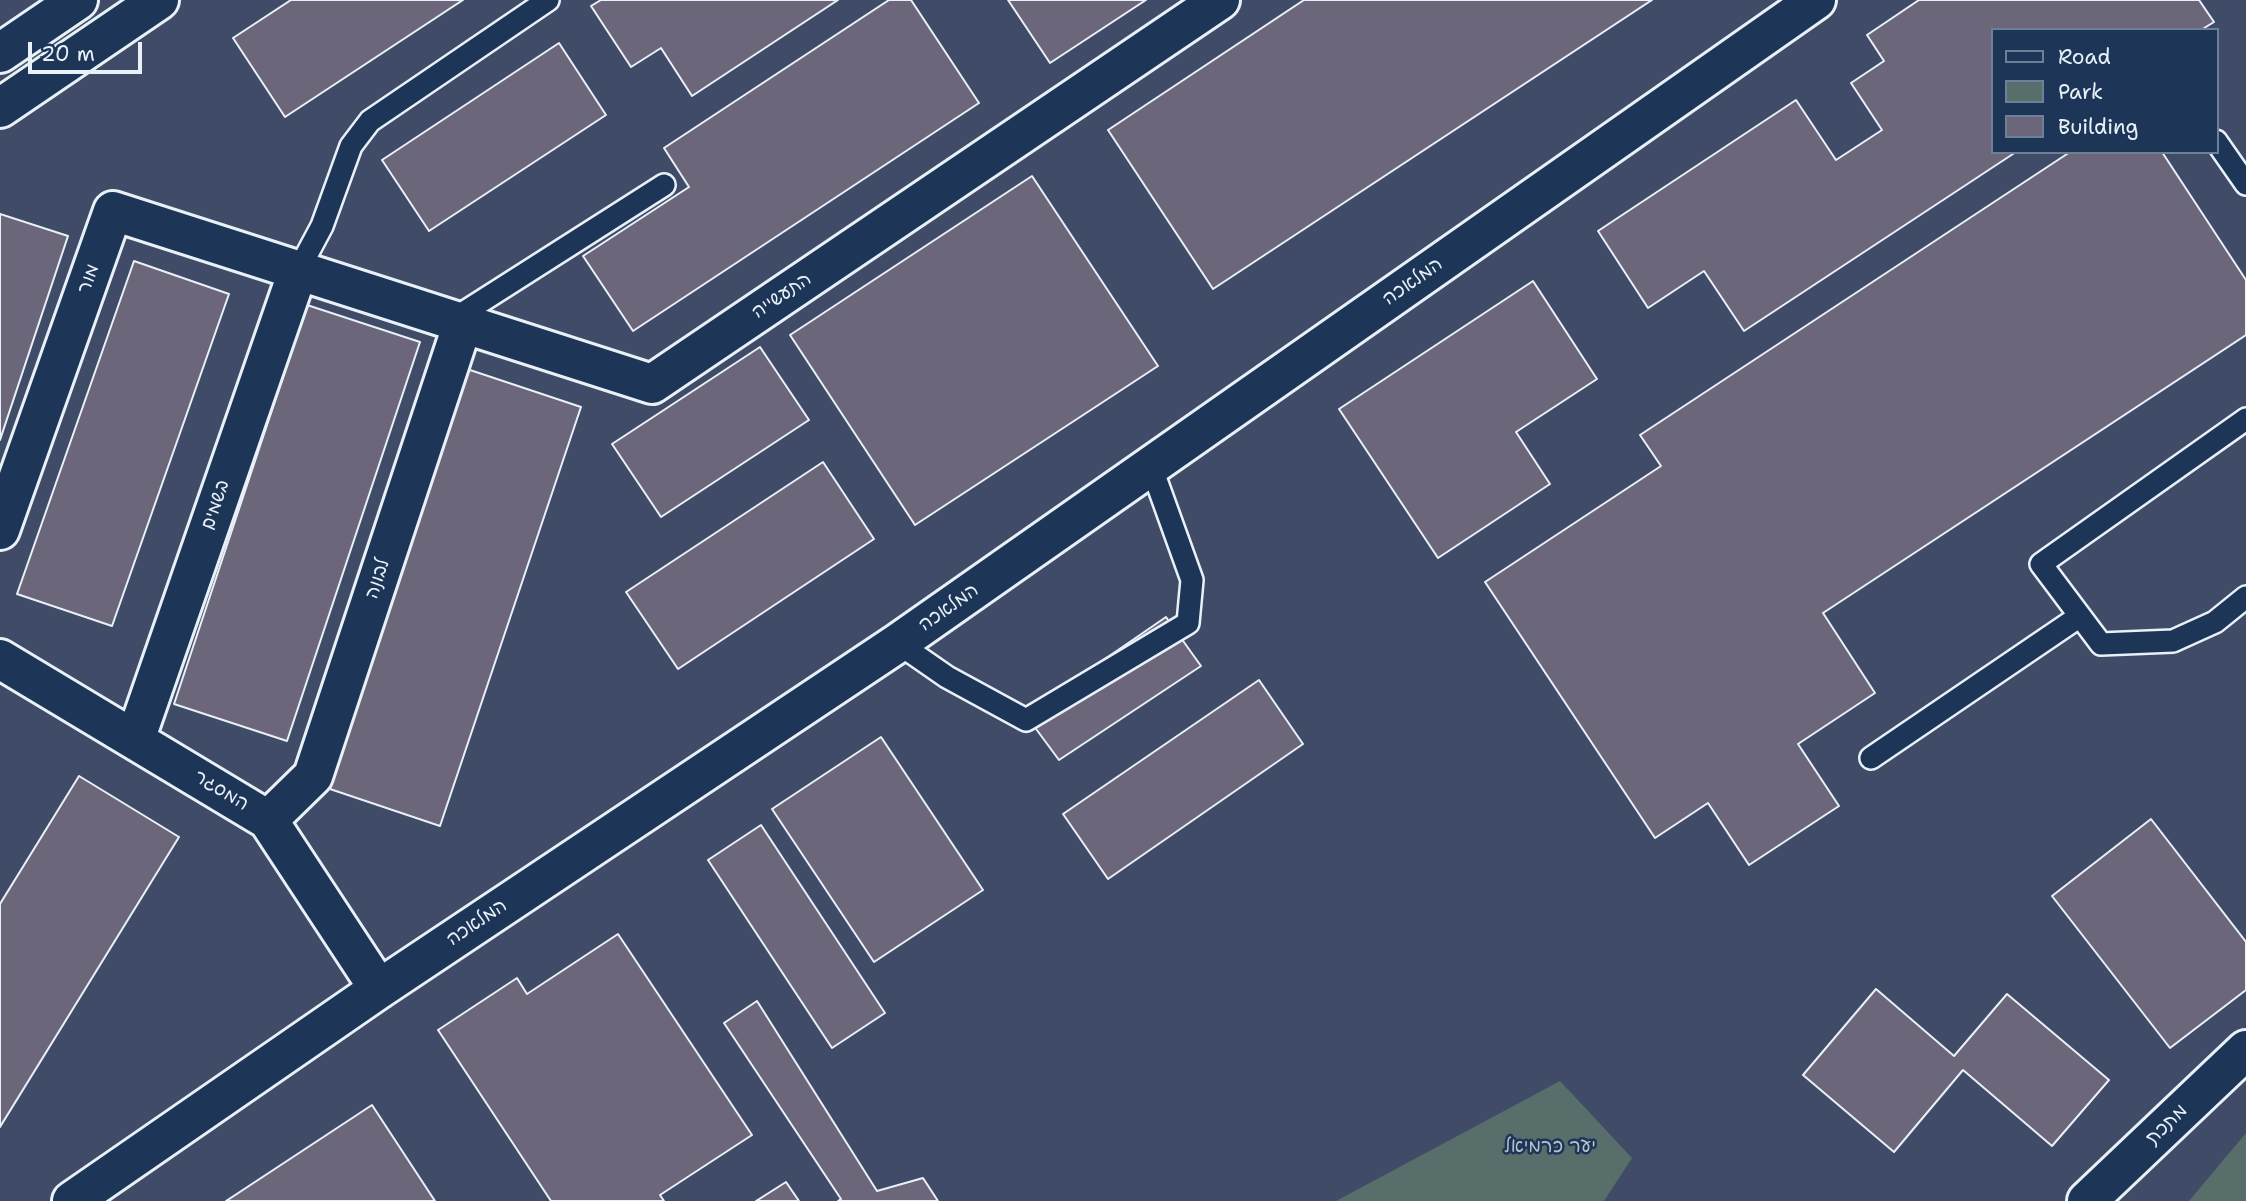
<!DOCTYPE html>
<html>
<head>
<meta charset="utf-8">
<style>
  body { margin:0 }
  #map { position:relative; width:2246px; height:1201px; overflow:hidden; background:#2d3f5e; font-family:"Shantell Sans",sans-serif }
  canvas { display:block }
  .legend { position:absolute; left:1991px; top:28px; width:228px; height:126px; box-sizing:border-box; background:#1d3557; border:2px solid #6e8097; margin:0; padding:9px 12px; list-style:none; font-size:21px; color:#e8f1f8 }
  .legend li { display:flex; align-items:center; gap:14px; height:35px }
  .legend b { width:35px; border:2px solid #6e8097 }
  .scale { position:absolute; left:28px; top:42px; width:114px; height:32px; box-sizing:border-box; border:4px solid #e8f1f8; border-top:0; padding-left:9px; font-size:21px; line-height:24px; white-space:nowrap; color:#e8f1f8; -webkit-text-stroke:5px #1d3557; paint-order:stroke }
</style>
</head>
<body>
<div id="map">
<canvas width="2246" height="1201"></canvas>
<ul class="legend">
<li><b style="height:9px;background:#1d3557"></b>Road</li>
<li><b style="height:19px;background:#576e6b"></b>Park</li>
<li><b style="height:19px;background:#6c667b"></b>Building</li>
</ul>
<div class="scale">20 m</div>
</div>
<script>
const ctx = document.querySelector('canvas').getContext('2d');
ctx.lineJoin = 'round';
function fill(path, color) { ctx.fillStyle = color; ctx.fill(path, 'evenodd'); }
const toPath = rows => new Path2D(rows.map(r => 'M' + r).join(''));
function stroke(path, color, width, dash) { ctx.strokeStyle = color; ctx.lineWidth = width; ctx.lineCap = dash ? 'butt' : 'round'; ctx.setLineDash(dash || []); ctx.stroke(path); }
function drawText(font, color, halo, rows, align = 'center') {
  ctx.font = font + ' "Shantell Sans","Playpen Sans Hebrew",sans-serif'; ctx.lineWidth = 5; ctx.setLineDash([]); ctx.textBaseline = 'middle'; ctx.strokeStyle = halo; ctx.fillStyle = color; for (const [text, x, y, turn = 0] of rows) {
    ctx.save(); ctx.translate(x, y); ctx.rotate((+turn || 0) * Math.PI / 180); ctx.textAlign = isNaN(turn) ? turn : align; if (halo) ctx.strokeText(text, 0, 0); ctx.fillText(text, 0, 0); ctx.restore();
  }
}
fill(toPath([
  [0,0,2246,0,2246,1201,0,1201],
  [1992,30,2216,30,2216,152,1992,152]
]), '#404b67');
fill(toPath([
  [1560,1081,1632,1158,1604,1201,1336,1201],
  [2246,1133,2246,1201,2189,1201]
]), '#576e6b');
const building = toPath([
  [291,0,463,0,285,117,233,38,291,0],
  [601,0,838,0,692,96,661,48,631,67,591,6,601,0],
  [889,0,911,0,979,103,633,331,583,256,689,187,664,148,889,0],
  [1008,0,1146,0,1050,63,1008,0],
  [1304,0,1652,0,1213,289,1108,130,1304,0],
  [1919,0,2199,0,2214,22,2201,30,1992,30,1992,152,2016,152,1744,331,1704,271,1648,308,1598,231,1796,100,1836,160,1882,130,1851,83,1884,61,1867,35,1919,0],
  [559,43,606,115,429,231,382,160,559,43],
  [2070,152,2162,152,2246,280,2246,335,1823,613,1875,693,1798,744,1839,806,1749,865,1708,803,1655,838,1485,582,1661,466,1640,435,2070,152],
  [1032,176,1158,366,915,525,790,335,1032,176],
  [0,214,68,236,0,440,0,214],
  [134,261,229,294,112,626,17,594,134,261],
  [1533,281,1597,379,1516,432,1550,484,1438,558,1339,409,1533,281],
  [307,305,420,342,287,741,174,704,307,305],
  [760,347,809,420,661,517,612,444,760,347],
  [467,369,581,407,440,826,327,788,467,369],
  [823,462,874,539,678,669,626,592,823,462],
  [1166,617,1201,666,1059,760,1025,714,1166,617],
  [1259,680,1303,744,1108,879,1063,814,1259,680],
  [881,737,983,890,874,962,772,809,881,737],
  [79,776,179,837,0,1127,0,904,79,776],
  [2151,819,2246,942,2246,990,2170,1048,2052,896,2151,819],
  [761,825,885,1013,832,1048,708,860,761,825],
  [618,934,752,1135,660,1195,664,1201,551,1201,438,1030,517,978,527,994,618,934],
  [1876,989,1954,1056,2007,994,2109,1080,2052,1146,1963,1070,1894,1152,1803,1075,1876,989],
  [757,1001,877,1191,923,1178,938,1201,838,1201,841,1199,724,1023,757,1001],
  [372,1105,435,1201,226,1201,372,1105],
  [786,1182,799,1201,756,1201,786,1182]
]);
fill(building, '#6c667b');
stroke(building, '#e8f1f8', 2);
const lane = toPath([
  [2216,141,2246,184],
  [298,271,322,226,351,146,370,121,548,0],
  [452,320,664,185],
  [2246,419,2041,564,2101,644,2173,641,2215,622,2246,597],
  [898,643,947,677,1026,720,1188,623,1192,580,1151,466],
  [1871,758,2080,616]
]);
const street = toPath([
  [0,530,113,211,652,384,1220,0],
  [0,659,268,820,379,989],
  [135,740,298,271],
  [268,820,313,776,463,323],
  [72,1201,379,989,898,643,1816,0],
  [2087,1201,2246,1050]
]);
const secondary = toPath([
  [0,53,78,0],
  [0,108,159,0]
]);
stroke(lane, '#e8f1f8', 26);
stroke(street, '#e8f1f8', 44);
stroke(secondary, '#e8f1f8', 44);
stroke(lane, '#1d3557', 21);
stroke(street, '#1d3557', 38);
stroke(secondary, '#1d3557', 38);
drawText('19px', '#e8f1f8', '#1d3557', [
  ["מור",89,279,-70],
  ["המלאכה",1413,282,-35],
  ["התעשייה",782,296,-34],
  ["בשמים",216,505,-71],
  ["לבונה",378,579,-72],
  ["המלאכה",949,608,-35],
  ["המסגר",221,791,31],
  ["המלאכה",477,923,-34],
  ["מתכת",2167,1125,-44]
]);
drawText('19px', '#b5c3c7', '#1d3557', [
  ["יער כרמיאל",1550,1147]
]);
</script>
</body>
</html>
